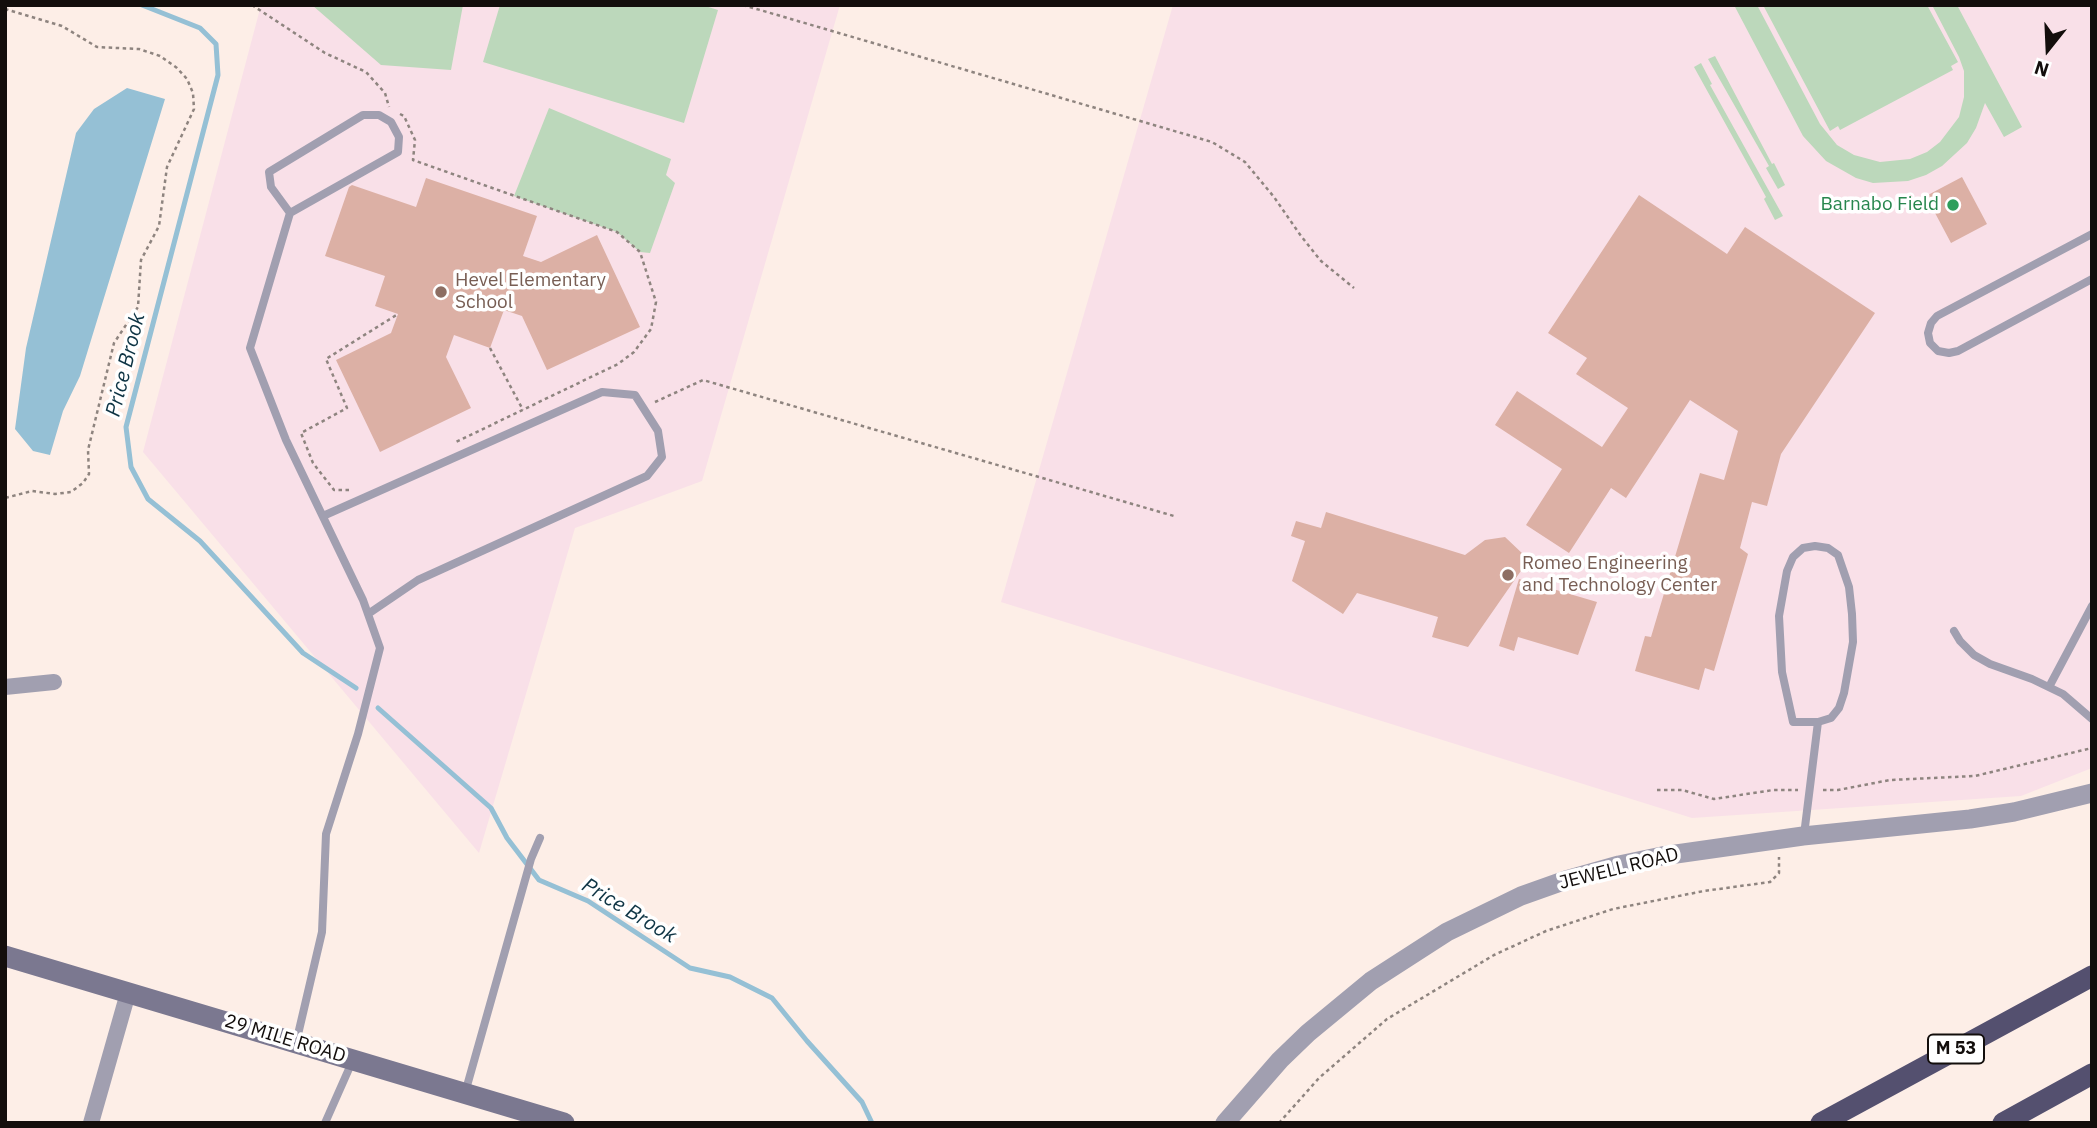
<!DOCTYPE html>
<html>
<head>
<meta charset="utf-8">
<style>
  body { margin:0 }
  #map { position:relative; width:2097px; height:1128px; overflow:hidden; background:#fdeee7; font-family:"IBM Plex Sans",sans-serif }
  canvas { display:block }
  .frame { position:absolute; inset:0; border:7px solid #130e0c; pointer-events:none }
  .north { position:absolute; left:2013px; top:14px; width:70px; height:70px; -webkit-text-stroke:5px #fff; paint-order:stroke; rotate:198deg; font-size:19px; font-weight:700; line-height:28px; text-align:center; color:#130e0c }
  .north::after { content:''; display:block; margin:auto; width:24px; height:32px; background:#130e0c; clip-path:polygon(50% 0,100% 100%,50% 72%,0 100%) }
</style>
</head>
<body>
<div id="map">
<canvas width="2097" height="1128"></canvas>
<div class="frame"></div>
<div class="north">N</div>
</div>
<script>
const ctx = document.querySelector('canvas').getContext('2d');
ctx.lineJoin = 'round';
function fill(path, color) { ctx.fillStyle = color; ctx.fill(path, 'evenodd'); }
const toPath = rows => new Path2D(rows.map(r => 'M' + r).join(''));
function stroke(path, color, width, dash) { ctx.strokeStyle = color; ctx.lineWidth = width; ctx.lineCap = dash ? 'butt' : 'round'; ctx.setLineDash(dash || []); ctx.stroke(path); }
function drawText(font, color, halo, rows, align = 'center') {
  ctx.font = font + ' "IBM Plex Sans",sans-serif'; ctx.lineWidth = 7; ctx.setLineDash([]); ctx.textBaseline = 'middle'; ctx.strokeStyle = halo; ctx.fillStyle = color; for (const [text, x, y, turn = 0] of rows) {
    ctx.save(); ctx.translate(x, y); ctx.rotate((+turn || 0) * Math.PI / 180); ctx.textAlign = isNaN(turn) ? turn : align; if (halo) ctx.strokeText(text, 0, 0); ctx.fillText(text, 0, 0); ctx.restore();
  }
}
fill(toPath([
  [261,5,840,5,702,481,575,528,479,853,143,452],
  [1173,5,2092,5,2092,768,2021,796,1692,818,1001,602]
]), '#f9e0e8');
fill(toPath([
  [312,5,463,5,451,70,381,65],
  [500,5,702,5,718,10,684,123,483,62],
  [1734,5,1757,5,1820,124,1837,145,1854,155,1880,162,1910,159,1927,152,1940,142,1959,117,1964,97,1964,71,1959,57,1932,5,1957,5,2022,127,2004,137,1985,103,1976,128,1967,143,1942,166,1926,175,1908,181,1873,183,1856,178,1826,161,1803,136],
  [1763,5,1927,5,1958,62,1951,66,1953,70,1840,130,1838,126,1830,131],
  [1715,56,1772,164,1774,163,1785,185,1778,189,1766,168,1769,166,1708,59],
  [1701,63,1712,84,1710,85,1783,216,1775,220,1764,199,1766,197,1694,67],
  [549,108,671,159,666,175,675,183,650,253,640,252,617,232,514,196]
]), '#bcd8bb');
fill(toPath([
  [127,88,165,99,80,376,63,411,50,455,33,451,15,429,26,348,76,133,94,109]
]), '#95c0d5');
stroke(toPath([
  [142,5,200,28,216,44,218,75,126,427,131,467,148,499,200,541,303,653,356,688],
  [378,708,491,808,507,838,539,880,588,901,690,968,730,977,772,998,807,1041,862,1102,872,1123]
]), '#95c0d5', 5);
fill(toPath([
  [1962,177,1987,224,1951,243,1926,196],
  [426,178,537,216,523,256,541,262,597,235,640,327,547,370,522,316,504,310,490,348,454,335,446,357,471,408,380,452,336,360,391,333,398,314,375,306,385,276,325,256,349,187,352,185,416,207],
  [1639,195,1727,254,1745,227,1875,313,1781,454,1767,506,1752,502,1740,548,1748,554,1714,671,1705,668,1699,690,1635,671,1645,636,1651,637,1700,473,1724,480,1738,431,1690,400,1626,498,1611,488,1569,553,1526,525,1562,469,1495,425,1517,391,1602,447,1628,408,1576,374,1587,358,1548,333],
  [1326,512,1465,555,1485,540,1505,537,1524,555,1525,565,1468,647,1432,637,1438,617,1357,593,1343,614,1292,581,1305,541,1291,536,1296,521,1321,528],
  [1519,579,1597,602,1578,655,1518,637,1514,651,1499,646]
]), '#dcb0a5');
stroke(toPath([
  [252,5,325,53,366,72,385,93,389,107],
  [743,5,1212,142,1245,162,1274,197,1301,236,1321,261,1354,288],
  [5,9,62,26,97,47,139,49,160,56,177,68,187,79,193,93,194,109,167,167,159,226,141,260,138,307,114,343,88,450,89,474,83,483,71,492,55,494,32,491,5,498],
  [400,114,404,116,415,140,413,160,617,232,640,252,656,302,651,329,634,352,618,364,456,442],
  [490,348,523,410],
  [655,402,703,380,1174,516],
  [349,490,334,490,313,463,301,433,347,408,326,359,398,314],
  [1657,790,1682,790,1714,799,1773,790,1798,790],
  [1823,790,1838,790,1890,780,1975,776,2092,748],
  [1279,1123,1319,1078,1387,1019,1494,955,1546,931,1613,909,1704,891,1770,882,1779,873,1779,857]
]), '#8e847f', 2.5, [3.5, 3.5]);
stroke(toPath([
  [290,213,398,152,399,137,391,122,379,115,363,115,269,172,271,187,290,213,250,348,286,440,363,600,380,648,358,734,326,834,322,932,296,1043],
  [2092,234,1937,316,1931,323,1928,333,1930,343,1938,351,1949,353,1958,351,2092,279],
  [323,516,602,392,635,395,658,431,662,457,647,476,418,580,368,614],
  [1954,631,1960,641,1974,655,1990,664,2032,679,2063,694,2092,719],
  [2049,687,2092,606],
  [1804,835,1818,722,1793,722,1782,672,1779,616,1787,571,1793,557,1803,548,1815,546,1828,548,1838,555,1849,587,1852,614,1853,642,1844,693,1839,708,1831,718,1818,722],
  [465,1093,531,859,540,838],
  [325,1123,352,1062]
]), '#a19fb0', 8);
stroke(toPath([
  [5,687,54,682],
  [91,1123,128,993]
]), '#a19fb0', 16);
stroke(toPath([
  [1225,1123,1280,1060,1308,1033,1371,981,1447,932,1521,896,1566,880,1619,865,1662,856,1803,836,1970,819,2014,812,2092,793]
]), '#a19fb0', 19);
stroke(toPath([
  [5,956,564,1123]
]), '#7b7890', 21);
stroke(toPath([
  [1821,1123,2092,976],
  [2003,1123,2092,1074]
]), '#54506f', 21);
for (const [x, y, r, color] of [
  [1953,205,7,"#2e9e5b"],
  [441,292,7,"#8d6e63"],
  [1508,575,7,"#8d6e63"]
]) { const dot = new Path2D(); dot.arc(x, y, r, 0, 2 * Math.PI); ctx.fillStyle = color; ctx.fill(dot); stroke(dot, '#fff', 2.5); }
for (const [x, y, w] of [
  [1956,1049,56]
]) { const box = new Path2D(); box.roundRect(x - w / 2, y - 14.5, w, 29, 5); ctx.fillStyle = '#fff'; ctx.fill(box); stroke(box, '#130e0c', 2); }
drawText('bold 18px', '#130e0c', null, [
  ["M 53",1956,1049]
]);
drawText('19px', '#27864d', '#fff', [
  ["Barnabo Field",1939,205]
], 'right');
drawText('19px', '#785e54', '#fff', [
  ["Hevel Elementary",455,281],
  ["School",455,303],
  ["Romeo Engineering",1522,564],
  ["and Technology Center",1522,586]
], 'left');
drawText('19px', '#130e0c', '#fff', [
  ["JEWELL ROAD",1619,869,-14],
  ["29 MILE ROAD",285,1039,17]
]);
drawText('italic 21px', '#0e3444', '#fff', [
  ["Price Brook",126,365,-76],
  ["Price Brook",629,911,31]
]);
</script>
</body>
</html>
